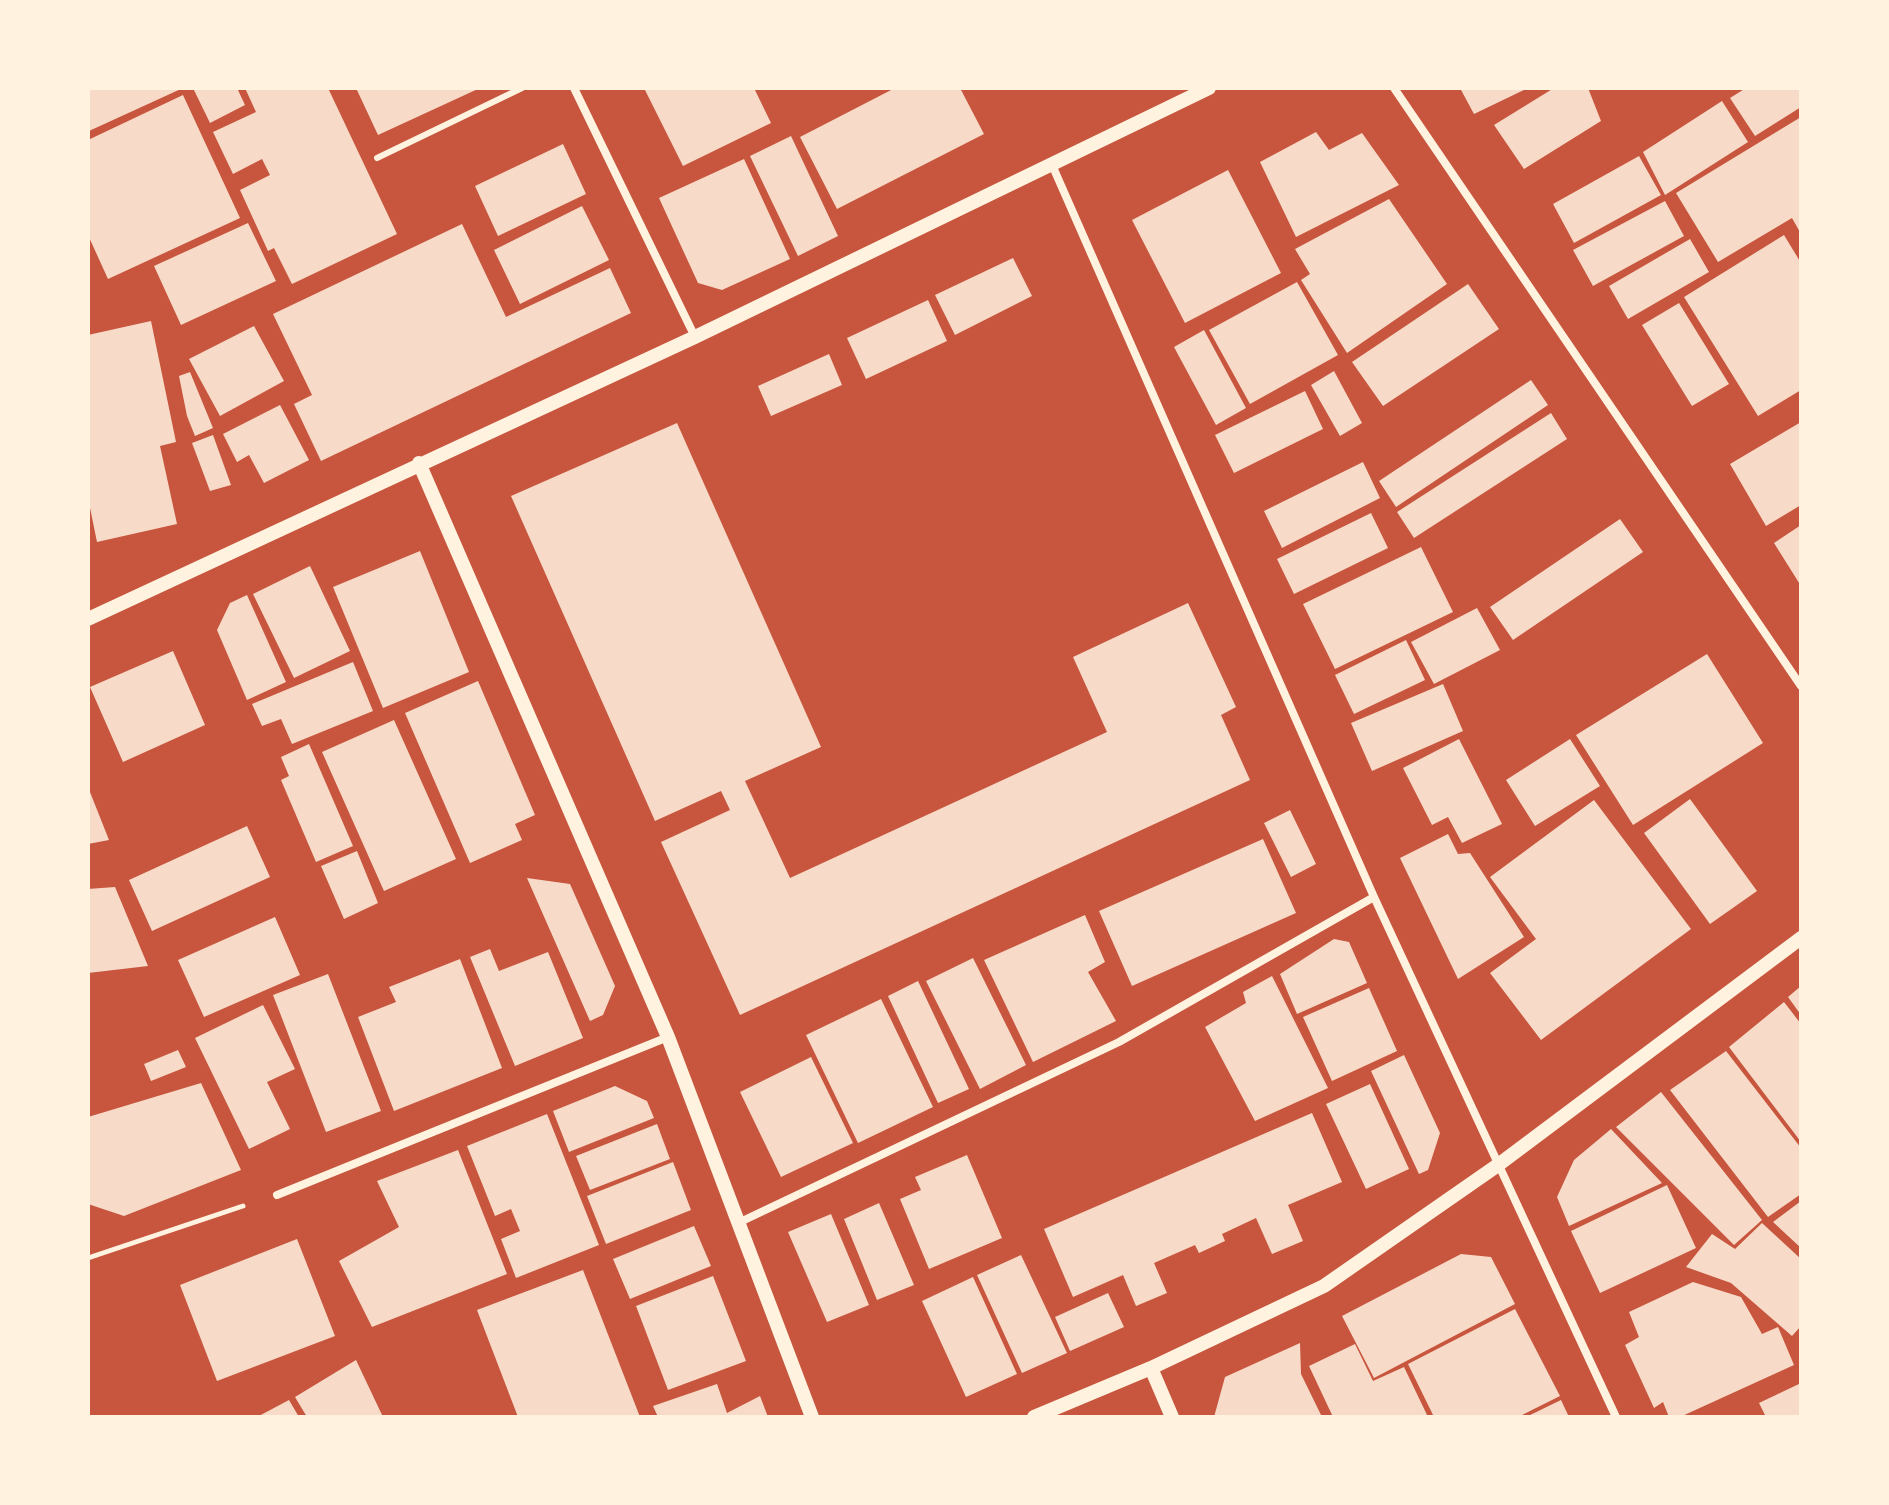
<!DOCTYPE html>
<html>
<head>
<meta charset="utf-8">
<style>
  body { margin:0 }
  #map { position:relative; width:1889px; height:1505px; overflow:hidden; background:#c8553d; font-family:Quicksand,sans-serif }
  canvas { display:block }
  .frame { position:absolute; inset:0; border:90px solid #fff3e0; pointer-events:none }
</style>
</head>
<body>
<div id="map">
<canvas width="1889" height="1505"></canvas>
<div class="frame"></div>
</div>
<script>
const ctx = document.querySelector('canvas').getContext('2d');
ctx.lineJoin = 'round';
function fill(path, color) { ctx.fillStyle = color; ctx.fill(path, 'evenodd'); }
const toPath = rows => new Path2D(rows.map(r => 'M' + r).join(''));
function stroke(path, color, width, dash) { ctx.strokeStyle = color; ctx.lineWidth = width; ctx.lineCap = dash ? 'butt' : 'round'; ctx.setLineDash(dash || []); ctx.stroke(path); }
fill(toPath([
  [88,88,183,88,89,131],
  [193,88,237,88,245,105,210,123],
  [245,88,328,88,397,234,292,284,274,248,268,251,240,190,270,175,262,159,233,174,213,132,256,112],
  [356,88,480,88,378,135],
  [644,88,754,88,771,123,683,166],
  [895,88,960,88,984,134,837,209,800,137],
  [1460,88,1528,88,1474,114],
  [1554,88,1588,88,1601,121,1524,169,1494,125],
  [1746,88,1801,88,1801,107,1755,136,1730,98],
  [183,95,240,218,108,279,88,235,88,140],
  [1722,101,1748,142,1665,195,1643,152],
  [1801,117,1801,234,1792,218,1718,262,1676,193],
  [1316,132,1329,150,1362,133,1399,185,1296,237,1260,162],
  [791,136,838,236,798,256,750,156],
  [563,144,586,194,498,236,475,186],
  [1639,156,1661,195,1574,243,1553,204],
  [744,159,790,259,722,290,698,283,659,198],
  [1228,170,1281,273,1185,323,1132,220],
  [1389,199,1447,284,1347,353,1301,280,1310,274,1295,249],
  [1665,201,1684,236,1593,286,1573,250],
  [582,206,609,260,520,304,494,250],
  [248,223,276,281,181,325,154,266],
  [462,224,506,317,610,268,631,313,321,461,294,404,312,395,273,314],
  [1784,235,1801,263,1801,390,1758,416,1684,297],
  [1690,239,1709,272,1628,319,1609,286],
  [1013,258,1032,296,955,335,935,295],
  [1297,282,1338,355,1250,404,1209,330],
  [1468,284,1499,329,1383,406,1352,362],
  [928,300,947,341,866,379,847,338],
  [1679,303,1729,384,1692,406,1642,325],
  [151,321,176,442,160,446,177,524,97,542,88,498,88,335],
  [254,326,284,381,220,416,189,359],
  [1204,330,1246,408,1216,425,1174,347],
  [829,354,842,385,771,416,758,386],
  [1334,371,1362,423,1340,436,1311,385],
  [190,372,213,428,195,436,187,416,179,376],
  [1531,380,1548,405,1396,507,1379,481],
  [1305,391,1323,429,1234,473,1215,435],
  [280,405,309,460,264,483,249,455,237,462,223,434],
  [1551,413,1567,439,1414,538,1397,512],
  [1801,422,1801,505,1766,526,1730,464],
  [677,423,821,747,745,781,790,878,1107,732,1073,657,1188,603,1236,707,1221,715,1250,780,740,1015,661,842,730,810,721,791,655,821,511,496],
  [213,435,231,485,210,491,192,443],
  [1363,462,1380,498,1282,548,1264,511],
  [1371,513,1388,548,1294,594,1277,559],
  [1620,519,1643,552,1513,640,1490,607],
  [1801,525,1801,586,1774,543],
  [1421,547,1453,612,1335,669,1303,604],
  [420,551,469,672,383,708,333,587],
  [310,566,350,651,294,678,253,594],
  [247,595,286,682,247,700,217,630,230,603],
  [1477,608,1500,650,1434,684,1411,642],
  [1406,640,1425,680,1354,714,1335,675],
  [173,651,205,725,123,762,90,687],
  [1707,654,1763,743,1633,825,1576,735],
  [353,662,373,711,292,744,281,719,262,726,252,704],
  [478,681,535,815,515,824,522,840,470,863,405,713],
  [1443,684,1463,731,1372,771,1351,723],
  [394,720,456,859,384,891,322,752],
  [1459,739,1502,824,1462,843,1448,817,1432,825,1403,768],
  [1570,739,1600,786,1535,826,1506,780],
  [309,744,353,846,316,862,281,780,289,776,281,757],
  [88,787,109,840,88,844],
  [1690,799,1757,891,1710,924,1644,833],
  [1594,800,1691,929,1541,1040,1490,973,1536,939,1490,877],
  [1290,810,1316,864,1291,877,1264,823],
  [247,826,270,877,152,931,129,880],
  [1448,834,1458,854,1470,853,1524,937,1458,979,1400,858],
  [1263,839,1296,913,1132,986,1099,911],
  [357,851,378,903,344,919,321,866],
  [527,878,570,884,615,986,603,1015,590,1021],
  [115,887,148,966,88,973,88,889],
  [1085,915,1105,962,1088,972,1116,1021,1033,1062,984,960],
  [275,917,300,975,204,1017,178,960],
  [1334,939,1349,942,1367,983,1297,1014,1280,974],
  [490,949,499,971,548,952,583,1038,515,1066,470,957],
  [973,958,1026,1065,980,1089,926,981],
  [460,959,502,1068,394,1111,358,1017,396,1002,389,987],
  [328,974,381,1111,326,1132,273,995],
  [1272,976,1328,1088,1255,1121,1205,1027,1246,1003,1243,992],
  [918,981,969,1089,938,1103,888,996],
  [1801,986,1801,1015,1788,997],
  [1369,988,1397,1051,1332,1081,1303,1017],
  [881,999,933,1107,858,1143,806,1035],
  [1784,1002,1801,1024,1801,1142,1729,1047],
  [263,1005,295,1069,267,1082,290,1129,249,1149,195,1038],
  [178,1050,186,1067,151,1081,144,1064],
  [1726,1051,1801,1148,1801,1194,1768,1217,1670,1090],
  [1404,1055,1440,1133,1428,1170,1419,1174,1371,1071],
  [811,1057,853,1143,781,1177,740,1092],
  [201,1083,241,1170,124,1216,88,1204,88,1117],
  [1370,1084,1409,1169,1366,1189,1326,1104],
  [615,1086,647,1101,654,1118,569,1152,553,1111],
  [1661,1092,1762,1220,1734,1245,1616,1127],
  [1312,1113,1342,1182,1288,1205,1303,1241,1272,1254,1256,1218,1222,1234,1225,1241,1199,1253,1195,1245,1154,1263,1167,1293,1136,1306,1123,1275,1073,1297,1044,1229],
  [547,1114,599,1245,516,1278,501,1239,520,1231,511,1209,495,1216,467,1146],
  [657,1124,670,1159,590,1190,576,1156],
  [1611,1129,1662,1183,1569,1226,1557,1197,1574,1160],
  [458,1150,507,1274,372,1327,339,1261,399,1227,377,1181],
  [967,1155,1002,1238,929,1269,900,1199,921,1190,915,1177],
  [673,1162,691,1210,606,1244,587,1196],
  [1667,1185,1696,1248,1600,1293,1571,1231],
  [1801,1201,1801,1248,1773,1222],
  [879,1203,914,1285,877,1300,844,1219],
  [831,1214,869,1305,827,1322,788,1232],
  [1762,1223,1801,1259,1801,1326,1792,1336,1731,1283,1686,1267,1712,1234,1735,1249],
  [694,1226,711,1266,630,1299,613,1259],
  [297,1239,335,1336,217,1381,180,1285],
  [1461,1254,1491,1257,1515,1304,1374,1378,1342,1316],
  [1021,1255,1067,1353,1022,1373,977,1275],
  [583,1270,640,1417,518,1417,477,1310],
  [713,1276,746,1361,668,1390,636,1306],
  [973,1277,1017,1374,966,1397,922,1301],
  [1693,1282,1741,1297,1762,1334,1778,1327,1794,1365,1680,1417,1669,1417,1663,1402,1654,1408,1625,1345,1639,1337,1629,1312],
  [1108,1293,1124,1327,1070,1351,1055,1317],
  [1515,1309,1560,1396,1518,1417,1434,1417,1408,1364],
  [1300,1343,1301,1374,1322,1417,1214,1417,1225,1377],
  [1355,1344,1373,1381,1404,1367,1428,1417,1333,1417,1309,1366],
  [356,1360,383,1417,307,1417,295,1397],
  [1801,1383,1801,1417,1766,1417,1759,1403],
  [717,1384,727,1413,760,1396,768,1417,658,1417,653,1406],
  [289,1400,299,1417,257,1417],
  [1561,1400,1569,1417,1526,1417]
]), '#f7dbc8');
stroke(toPath([
  [88,1258,243,1206]
]), '#fff3e0', 5);
stroke(toPath([
  [377,158,522,88]
]), '#fff3e0', 6);
stroke(toPath([
  [574,88,695,337],
  [1394,88,1801,686],
  [1053,167,1374,897,1616,1417],
  [277,1195,668,1037],
  [738,1223,1119,1042,1374,897]
]), '#fff3e0', 8);
stroke(toPath([
  [419,463,668,1037,812,1417],
  [88,619,695,337,1209,88],
  [1151,1368,1172,1417],
  [1034,1417,1151,1368,1324,1286,1498,1165,1801,938]
]), '#fff3e0', 14);
</script>
</body>
</html>
